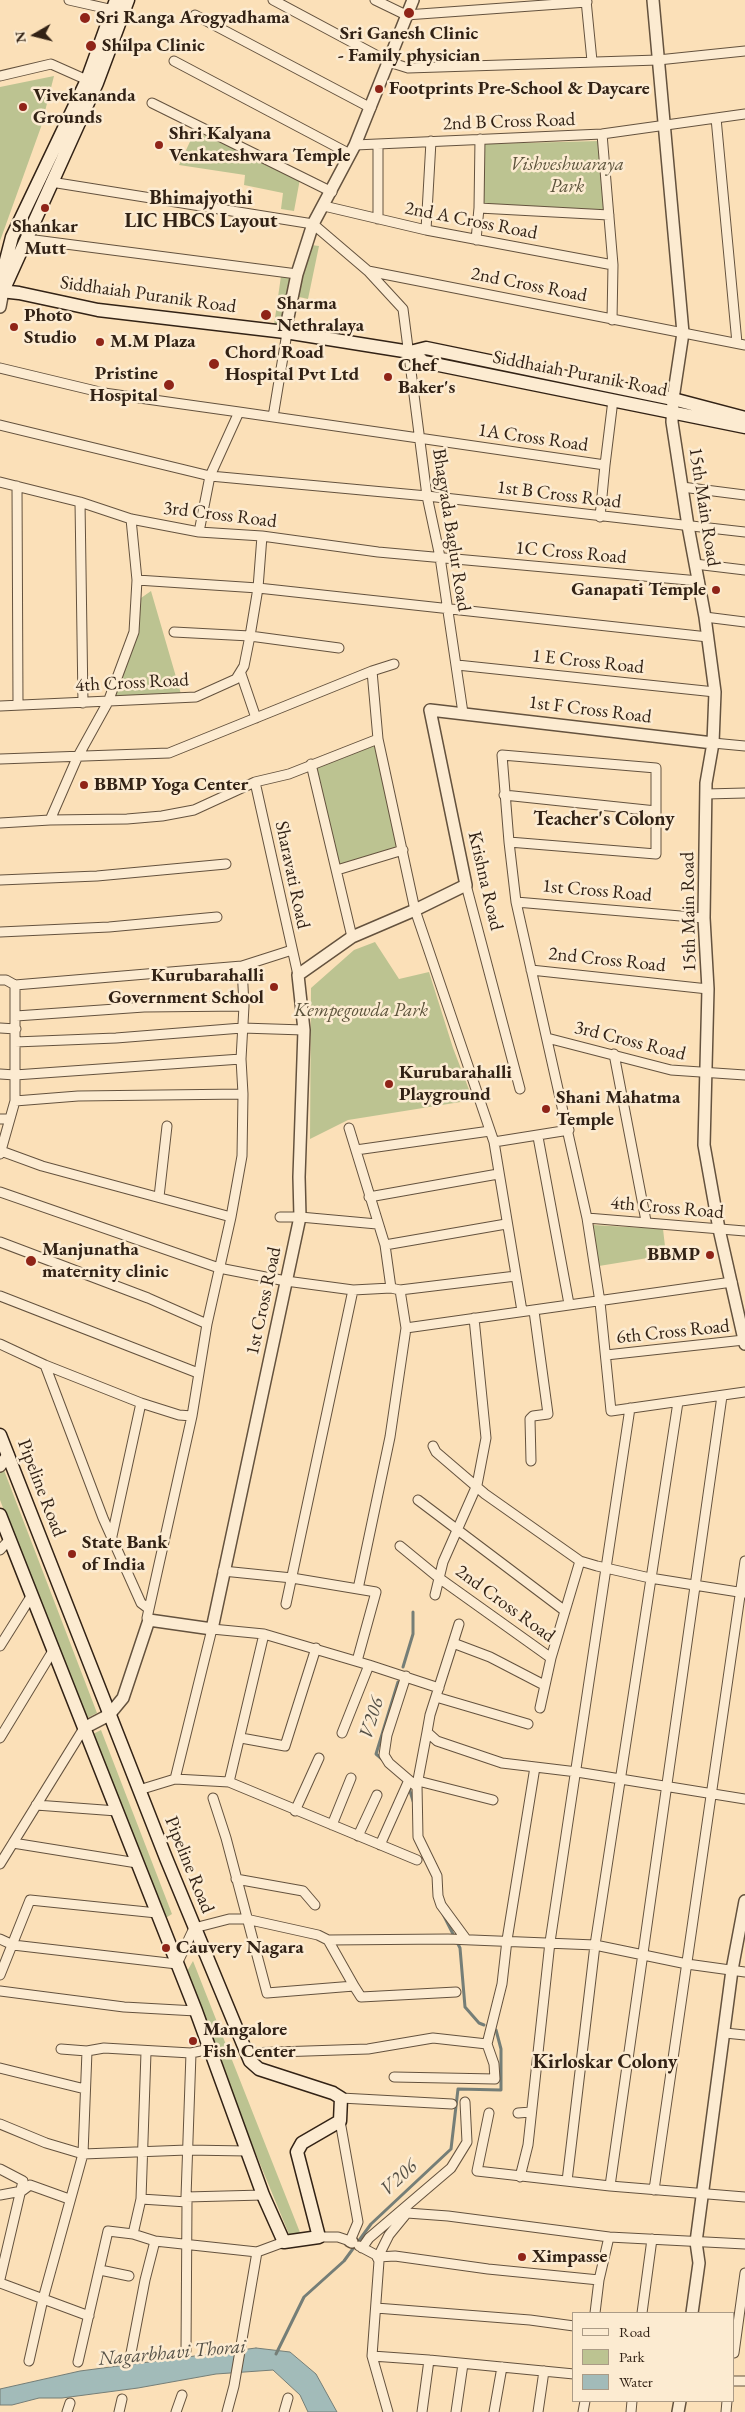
<!DOCTYPE html>
<html>
<head>
<meta charset="utf-8">
<style>
  body { margin:0 }
  #map { position:relative; width:745px; height:2412px; overflow:hidden; background:#fbe0b8; font-family:"EB Garamond",serif }
  canvas { display:block }
  .legend { position:absolute; left:572px; top:2312px; width:162px; height:90px; box-sizing:border-box; background:#fcebd1; border:1px solid #ab9b86; margin:0; padding:6px 9px; list-style:none; font-size:15px; color:#322215 }
  .legend li { display:flex; align-items:center; gap:10px; height:25px }
  .legend b { width:25px; border:1px solid #ab9b86 }
  .north { position:absolute; left:10px; top:10px; width:50px; height:50px; -webkit-text-stroke:4px #fcebd1; paint-order:stroke; rotate:262deg; font-size:14px; font-weight:700; line-height:20px; text-align:center; color:#322215 }
  .north::after { content:''; display:block; margin:auto; width:18px; height:22px; background:#322215; clip-path:polygon(50% 0,100% 100%,50% 72%,0 100%) }
</style>
</head>
<body>
<div id="map">
<canvas width="745" height="2412"></canvas>
<ul class="legend">
<li><b style="height:6px;background:#fcebd1"></b>Road</li>
<li><b style="height:14px;background:#bcc391"></b>Park</li>
<li><b style="height:14px;background:#a2bbb9"></b>Water</li>
</ul>
<div class="north">N</div>
</div>
<script>
const ctx = document.querySelector('canvas').getContext('2d');
ctx.lineJoin = 'round';
function fill(path, color) { ctx.fillStyle = color; ctx.fill(path, 'evenodd'); }
const toPath = rows => new Path2D(rows.map(r => 'M' + r).join(''));
function stroke(path, color, width, dash) { ctx.strokeStyle = color; ctx.lineWidth = width; ctx.lineCap = dash ? 'butt' : 'round'; ctx.setLineDash(dash || []); ctx.stroke(path); }
function drawText(font, color, halo, rows, align = 'center') {
  ctx.font = font + ' "EB Garamond",serif'; ctx.lineWidth = 5; ctx.setLineDash([]); ctx.textBaseline = 'middle'; ctx.strokeStyle = halo; ctx.fillStyle = color; for (const [text, x, y, turn = 0] of rows) {
    ctx.save(); ctx.translate(x, y); ctx.rotate((+turn || 0) * Math.PI / 180); ctx.textAlign = isNaN(turn) ? turn : align; if (halo) ctx.strokeText(text, 0, 0); ctx.fillText(text, 0, 0); ctx.restore();
  }
}
fill(toPath([
  [54,76,41,127,0,241,0,87],
  [195,131,300,179,294,211,281,209,283,193,244,185,245,175,179,165],
  [599,141,604,213,482,205,482,144],
  [311,245,319,246,308,299,295,296],
  [281,276,294,277,282,326,274,325],
  [151,591,181,694,114,697,137,635,141,598],
  [374,744,398,851,339,868,315,766],
  [375,942,399,979,429,972,453,1048,473,1100,348,1120,310,1139,311,988,354,950],
  [593,1225,663,1229,666,1255,599,1266],
  [2,1465,97,1713,85,1719,0,1500,0,1468],
  [101,1730,172,1914,164,1919,93,1734],
  [193,1961,301,2235,291,2239,221,2069,186,1973]
]), '#bcc391');
const water = toPath([
  [256,2348,290,2352,316,2374,337,2412,308,2412,300,2395,273,2370,216,2374,138,2388,62,2398,39,2398,12,2405,0,2405,0,2389,80,2371,256,2348]
]);
fill(water, '#a2bbb9');
stroke(water, '#757e77', 1);
stroke(toPath([
  [403,1667,413,1634,413,1612],
  [383,1760,376,1754,398,1682],
  [409,1788,414,1804],
  [442,1912,460,1948,465,2007,479,2023,484,2025],
  [276,2354,304,2297,344,2261,371,2224,451,2149,458,2089,501,2090,501,2049,496,2030]
]), '#757e77', 3);
const minor = toPath([
  [69,0,118,11],
  [273,0,389,62,408,68,658,60,745,51],
  [375,0,406,15,587,2],
  [586,0,592,61],
  [195,15,371,108],
  [174,61,350,154],
  [0,76,51,64,87,80],
  [152,103,332,192],
  [716,118,737,343],
  [602,134,613,265,612,320],
  [355,145,602,134,745,114],
  [51,182,313,224,368,271,403,309,427,496,440,557,463,713],
  [324,206,426,230,613,265],
  [479,208,609,215],
  [378,219,378,144],
  [426,230,431,141],
  [27,239,297,274],
  [476,240,479,208,480,139],
  [368,271,745,345],
  [0,368,104,393,239,412],
  [613,400,605,465,239,412,210,476,427,496,745,532],
  [273,417,287,333],
  [0,425,210,476,199,532],
  [0,482,80,502,131,519,199,532,262,536,378,552,699,581],
  [17,486,18,704],
  [682,487,745,495],
  [80,502,83,703],
  [600,517,605,465],
  [131,519,137,580,258,588,708,637],
  [695,564,745,570],
  [705,617,745,622],
  [174,632,250,636,339,648],
  [457,665,715,692],
  [372,671,394,664],
  [241,674,256,718],
  [0,706,196,697,236,679,244,666,250,636,258,588,262,536],
  [713,743,745,746],
  [0,759,169,753,372,671,378,739,415,910,494,1142,522,1311],
  [311,764,352,937],
  [255,782,298,975],
  [706,794,745,793],
  [504,795,656,811],
  [50,820,127,819,162,816,194,810,255,782,289,774,378,739],
  [0,823,50,820,77,758,108,702,134,632,137,580],
  [509,842,656,854,656,768,502,755,509,842,516,902,587,1218,600,1302,611,1411,745,1392],
  [337,870,403,850],
  [0,880,97,876,226,864],
  [466,885,520,1089],
  [516,902,704,918],
  [0,932,109,927,217,917],
  [531,970,708,989],
  [0,980,6,980,15,985,242,966,292,950],
  [16,1016,144,1007,244,1006],
  [0,1028,16,1029],
  [547,1038,671,1070,745,1075],
  [15,1042,116,1038,242,1028,304,1030],
  [614,1054,646,1221],
  [0,1074,15,1075,241,1059],
  [15,1101,78,1096,243,1094],
  [0,1119,10,1119],
  [349,1128,385,1245,391,1288,400,1290,406,1328],
  [538,1137,569,1304],
  [494,1142,569,1130],
  [356,1150,490,1131],
  [1,1151,42,1166,231,1217],
  [0,1154,15,1101,15,985],
  [0,1192,219,1268,286,1281,353,1290,391,1288],
  [159,1197,167,1126],
  [369,1197,498,1174],
  [280,1217,300,1217,377,1224],
  [587,1218,745,1231],
  [0,1242,148,1298,207,1324],
  [385,1245,506,1224],
  [400,1290,516,1276],
  [0,1296,198,1373],
  [0,1344,45,1365,141,1403,179,1415,192,1416],
  [606,1355,744,1340],
  [45,1365,103,1518,141,1603,149,1609],
  [433,1446,436,1452,485,1494,580,1561,597,1566,650,1578,745,1593],
  [531,1461,530,1419,533,1416,548,1414,534,1311],
  [418,1500,565,1611],
  [112,1536,141,1403],
  [400,1546,439,1578,551,1658],
  [0,1550,10,1539],
  [223,1571,292,1578,358,1589,390,1437,406,1328,732,1282],
  [435,1595,443,1562,477,1485,486,1438,474,1318],
  [286,1604,353,1290],
  [149,1620,147,1618,149,1609,192,1416,207,1324,231,1217,242,1156,243,1094,241,1059,244,1006,242,966],
  [453,1643,459,1624],
  [0,1646,32,1595],
  [357,1661,376,1592,358,1589],
  [406,1676,387,1735,384,1755,389,1763,417,1787],
  [544,1685,490,1657,453,1643,430,1715,427,1732,437,1741,502,1763,577,1772,745,1799],
  [436,1697,528,1724],
  [540,1708,551,1658,580,1561],
  [427,1732,417,1785,418,1837,437,1876,438,1896,441,1905,466,1939],
  [342,1733,369,1665],
  [0,1738,54,1649],
  [241,1738,285,1746,316,1648],
  [175,1779,229,1782,417,1860],
  [418,1781,493,1800],
  [229,1782,264,1634],
  [139,1790,175,1779,212,1629,264,1634,369,1665,439,1688],
  [213,1798,226,1838,267,1993,354,1986,328,1940],
  [36,1805,117,1811],
  [295,1811,319,1758],
  [332,1825,351,1778],
  [358,1836,377,1795],
  [13,1843,137,1863],
  [380,1845,409,1780],
  [0,1864,84,1728],
  [236,1879,303,1891,315,1905],
  [0,1939,13,1945,177,1964,194,1928,229,1919,246,1919,318,1935,328,1940,448,1939,595,1945,687,1964,745,1972],
  [0,1975,30,1900,157,1913],
  [354,1986,361,1997,456,1992],
  [0,1991,124,2007,196,2011],
  [725,2033,745,2035],
  [61,2049,87,2051,104,2048,191,2053,210,2049],
  [247,2053,368,2049,433,2038,487,2044],
  [0,2068,85,2089],
  [394,2077,495,2079,494,2064,487,2044,502,1984,507,1940,535,1767],
  [341,2098,452,2104],
  [489,2113,477,2171,610,2186,745,2197],
  [518,2113,531,2112],
  [0,2124,46,2143,83,2154,187,2150,247,2151],
  [0,2169,23,2181,0,2279],
  [520,2177,528,2145,550,1942,630,1408],
  [567,2181,595,1945,678,1402],
  [610,2186,722,1396],
  [654,2190,745,1561],
  [0,2195,22,2191,30,2185,69,2199],
  [186,2197,191,2053],
  [141,2199,187,2202,186,2197,263,2195],
  [133,2234,141,2199,146,2052],
  [319,2237,338,2237,350,2241,358,2222,340,2121],
  [359,2246,376,2255,379,2261,372,2356,388,2412],
  [362,2248,369,2238,451,2168,467,2142,465,2102],
  [378,2257,389,2235,407,2213,448,2216,609,2237],
  [378,2257,395,2256,488,2269,599,2280],
  [100,2270,129,2276],
  [0,2283,89,2316],
  [376,2308,530,2320,574,2326],
  [595,2313,599,2280,609,2237,745,2244],
  [642,2313,652,2239],
  [186,2351,187,2202],
  [131,2353,145,2280,155,2241],
  [734,2353,745,2273],
  [372,2356,429,2360,574,2374],
  [29,2361,43,2299,83,2154,87,2051],
  [78,2362,108,2231,133,2234,155,2241,257,2252],
  [734,2381,745,2381],
  [67,2412,70,2403],
  [119,2412,122,2399],
  [176,2412,182,2395],
  [227,2412,234,2386,257,2252,284,2242],
  [284,2412,288,2398],
  [422,2412,429,2360],
  [456,2412,463,2364],
  [494,2412,502,2367],
  [538,2412,544,2371],
  [583,2412,585,2401],
  [631,2412,632,2401],
  [726,2412,727,2401]
]);
const tertiary = toPath([
  [653,0,683,333,673,399,672,422,688,526,705,617,715,692,713,743,706,783,704,918,708,989,704,1145,719,1229,745,1344],
  [0,307,3,291],
  [285,332,297,274,313,224,355,145,413,0],
  [0,1466,8,1455],
  [84,1728,109,1715,123,1698,149,1620,212,1629,300,1217,299,1177,304,1030,298,975,352,937,415,910,466,885,430,710,713,743],
  [350,2241,352,2242],
  [692,2313,699,2263,696,2242,732,1970,745,1901],
  [678,2412,680,2401]
]);
const secondary = toPath([
  [3,286,4,268,12,237,87,80,116,0],
  [0,291,19,293,98,310,285,332,410,352,426,348,673,399,745,418],
  [3,291,97,83,128,0],
  [410,352,424,362,745,427],
  [0,1435,166,1858,250,2061,259,2069,333,2093,341,2098,340,2121,302,2143,297,2152,319,2237,284,2242,263,2195,196,2011,0,1515]
]);
stroke(minor, '#64523e', 11);
stroke(tertiary, '#64523e', 14);
stroke(secondary, '#322215', 15);
stroke(minor, '#fcebd1', 9);
stroke(tertiary, '#fcebd1', 11);
stroke(secondary, '#fcebd1', 12);
for (const [x, y, r, color] of [
  [409,13,6,"#8f2418"],
  [85,18,6,"#8f2418"],
  [91,46,6,"#8f2418"],
  [379,89,5,"#8f2418"],
  [23,107,5,"#8f2418"],
  [159,145,5,"#8f2418"],
  [45,208,5,"#8f2418"],
  [266,315,6,"#8f2418"],
  [14,327,5,"#8f2418"],
  [100,342,5,"#8f2418"],
  [214,364,6,"#8f2418"],
  [388,377,5,"#8f2418"],
  [169,385,6,"#8f2418"],
  [716,590,5,"#8f2418"],
  [84,785,5,"#8f2418"],
  [274,987,5,"#8f2418"],
  [389,1084,5,"#8f2418"],
  [546,1109,5,"#8f2418"],
  [710,1255,5,"#8f2418"],
  [31,1261,6,"#8f2418"],
  [72,1554,5,"#8f2418"],
  [166,1948,5,"#8f2418"],
  [193,2041,5,"#8f2418"],
  [522,2257,5,"#8f2418"]
]) { const dot = new Path2D(); dot.arc(x, y, r, 0, 2 * Math.PI); ctx.fillStyle = color; ctx.fill(dot); stroke(dot, '#fcebd1', 2); }
drawText('bold 19px', '#322215', '#fcebd1', [
  ["Sri Ranga Arogyadhama",96,18],
  ["Sri Ganesh Clinic",409,34,"center"],
  ["- Family physician",409,56,"center"],
  ["Shilpa Clinic",102,46],
  ["Footprints Pre-School & Daycare",389,89],
  ["Vivekananda",33,96],
  ["Grounds",33,118],
  ["Shri Kalyana",169,134],
  ["Venkateshwara Temple",169,156],
  ["Shankar",45,227,"center"],
  ["Mutt",45,249,"center"],
  ["Sharma",277,304],
  ["Nethralaya",277,326],
  ["Photo",24,316],
  ["Studio",24,338],
  ["M.M Plaza",110,342],
  ["Chord Road",225,353],
  ["Hospital Pvt Ltd",225,375],
  ["Chef",398,366],
  ["Baker's",398,388],
  ["Pristine",158,374,"right"],
  ["Hospital",158,396,"right"],
  ["Ganapati Temple",706,590,"right"],
  ["BBMP Yoga Center",94,785],
  ["Kurubarahalli",264,976,"right"],
  ["Government School",264,998,"right"],
  ["Kurubarahalli",399,1073],
  ["Playground",399,1095],
  ["Shani Mahatma",556,1098],
  ["Temple",556,1120],
  ["Manjunatha",42,1250],
  ["maternity clinic",42,1272],
  ["BBMP",700,1255,"right"],
  ["State Bank",82,1543],
  ["of India",82,1565],
  ["Cauvery Nagara",176,1948],
  ["Mangalore",203,2030],
  ["Fish Center",203,2052],
  ["Ximpasse",532,2257]
], 'left');
drawText('19px', '#322215', '#fcebd1', [
  ["2nd B Cross Road",509,122,-2],
  ["2nd A Cross Road",471,221,11],
  ["2nd Cross Road",529,285,11],
  ["Siddhaiah Puranik Road",148,295,8],
  ["Siddhaiah Puranik Road",580,374,11],
  ["1A Cross Road",533,438,8],
  ["1st B Cross Road",559,495,7],
  ["15th Main Road",704,507,81],
  ["3rd Cross Road",220,515,7],
  ["Bhagyada Baglur Road",451,530,81],
  ["1C Cross Road",571,553,5],
  ["1 E Cross Road",588,662,6],
  ["4th Cross Road",132,683,-3],
  ["1st F Cross Road",590,710,7],
  ["Sharavati Road",292,875,78],
  ["Krishna Road",485,881,77],
  ["1st Cross Road",597,891,5],
  ["15th Main Road",689,912,-91],
  ["2nd Cross Road",607,960,6],
  ["3rd Cross Road",630,1041,14],
  ["4th Cross Road",667,1208,5],
  ["1st Cross Road",264,1301,-78],
  ["6th Cross Road",673,1332,-6],
  ["Pipeline Road",41,1488,69],
  ["2nd Cross Road",505,1604,36],
  ["Pipeline Road",189,1865,68]
]);
drawText('italic 19px', '#5b523a', '#fcebd1', [
  ["Vishveshwaraya",567,165],
  ["Park",567,187],
  ["Kempegowda Park",361,1011]
]);
drawText('bold 20px', '#322215', '#fcebd1', [
  ["Bhimajyothi",201,199],
  ["LIC HBCS Layout",201,222],
  ["Teacher's Colony",604,820],
  ["Kirloskar Colony",605,2063]
]);
drawText('italic 20px', '#545046', '#fcebd1', [
  ["V206",372,1718,-73],
  ["V206",399,2178,-43],
  ["Nagarbhavi Thorai",172,2353,-5]
]);
</script>
</body>
</html>
